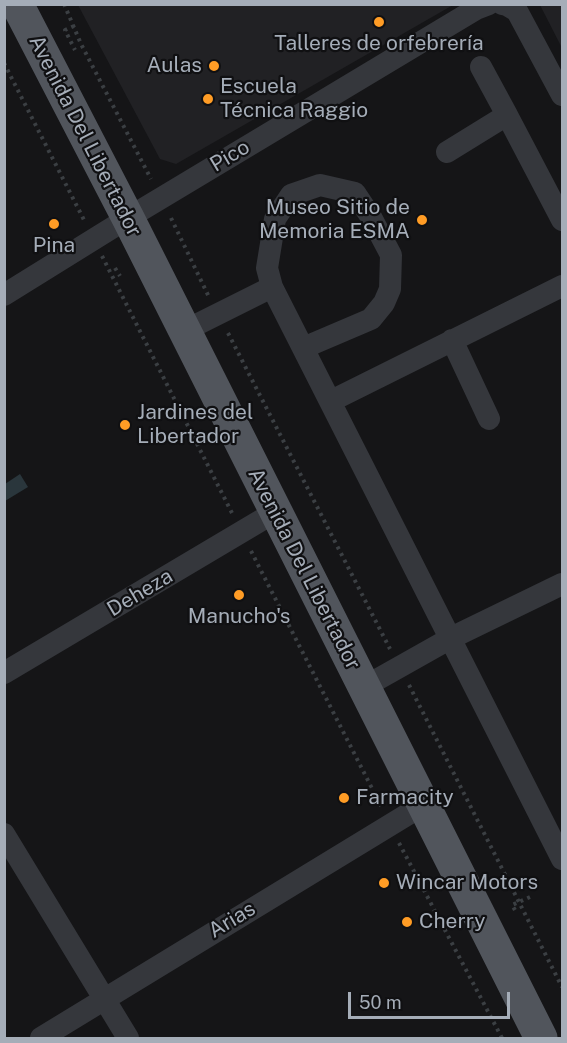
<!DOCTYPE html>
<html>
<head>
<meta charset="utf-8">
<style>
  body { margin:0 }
  #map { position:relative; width:567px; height:1043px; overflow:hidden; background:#151517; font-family:"Public Sans",sans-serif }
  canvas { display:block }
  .frame { position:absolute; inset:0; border:6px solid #a5adb8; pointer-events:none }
  .scale { position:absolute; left:348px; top:992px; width:162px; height:27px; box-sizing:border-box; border:3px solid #a5adb8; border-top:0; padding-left:8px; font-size:18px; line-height:21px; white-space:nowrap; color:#a5adb8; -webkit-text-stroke:4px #101012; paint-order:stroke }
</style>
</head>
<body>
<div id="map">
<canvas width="567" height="1043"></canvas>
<div class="frame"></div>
<div class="scale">50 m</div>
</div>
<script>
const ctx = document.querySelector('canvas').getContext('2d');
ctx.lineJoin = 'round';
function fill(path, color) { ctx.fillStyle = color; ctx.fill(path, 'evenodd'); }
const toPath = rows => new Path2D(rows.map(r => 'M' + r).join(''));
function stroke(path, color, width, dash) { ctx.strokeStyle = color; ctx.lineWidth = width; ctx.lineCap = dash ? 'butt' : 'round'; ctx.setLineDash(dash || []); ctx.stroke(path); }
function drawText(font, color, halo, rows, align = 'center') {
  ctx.font = font + ' "Public Sans",sans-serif'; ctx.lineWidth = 4.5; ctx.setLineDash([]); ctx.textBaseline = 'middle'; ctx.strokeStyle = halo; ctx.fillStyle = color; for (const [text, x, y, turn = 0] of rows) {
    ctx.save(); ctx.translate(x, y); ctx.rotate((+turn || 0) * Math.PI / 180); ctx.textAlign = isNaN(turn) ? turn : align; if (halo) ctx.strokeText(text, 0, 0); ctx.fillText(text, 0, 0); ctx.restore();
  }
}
fill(toPath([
  [78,5,453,5,176,164,160,159],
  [540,5,562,5,562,48]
]), '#212124');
fill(toPath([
  [20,474,28,487,5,501,5,484]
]), '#2a363c');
stroke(toPath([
  [64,4,81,44,151,179],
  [74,26,65,30,75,50],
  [4,63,84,220],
  [171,218,209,297],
  [102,256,233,515],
  [115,268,120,276],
  [228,333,390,649],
  [251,551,381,806],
  [409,685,562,987],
  [399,843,502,1038],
  [515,910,512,905,530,897]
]), '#3b3f43', 4, [3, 4.5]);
stroke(toPath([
  [502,4,507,5,517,11,562,95],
  [481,67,507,115],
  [447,152,507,115,562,220],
  [272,287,267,268,275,219,291,195,320,185,355,193,371,217,391,255,390,289,384,303,371,319,303,348],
  [4,295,128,218,476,9,489,4],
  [184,331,272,287,562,859],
  [452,340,489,419],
  [331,401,562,286],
  [4,673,275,512],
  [364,687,451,638,562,584],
  [4,834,128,1038],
  [41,1038,423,805]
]), '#35373c', 22);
stroke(toPath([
  [17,4,128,218,541,1038]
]), '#51555c', 33);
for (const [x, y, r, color] of [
  [379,22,6,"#ff9c25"],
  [214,66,6,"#ff9c25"],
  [208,99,6,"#ff9c25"],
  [422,220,6,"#ff9c25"],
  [54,224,6,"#ff9c25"],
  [125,425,6,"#ff9c25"],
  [239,595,6,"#ff9c25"],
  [344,798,6,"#ff9c25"],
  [384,883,6,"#ff9c25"],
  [407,922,6,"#ff9c25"]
]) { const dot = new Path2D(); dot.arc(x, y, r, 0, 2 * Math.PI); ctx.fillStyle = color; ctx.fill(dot); stroke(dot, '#101012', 2); }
drawText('21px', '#a5adb8', '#101012', [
  ["Talleres de orfebrería",379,44,"center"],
  ["Aulas",202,66,"right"],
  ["Escuela",220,87],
  ["Técnica Raggio",220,111],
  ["Museo Sitio de",410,208,"right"],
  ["Memoria ESMA",410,232,"right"],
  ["Pina",54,246,"center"],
  ["Jardines del",137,413],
  ["Libertador",137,437],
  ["Manucho's",239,617,"center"],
  ["Farmacity",356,798],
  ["Wincar Motors",396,883],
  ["Cherry",419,922]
], 'left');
drawText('21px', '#a5adb8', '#101012', [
  ["Avenida Del Libertador",85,136,63],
  ["Pico",230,156,-31],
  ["Avenida Del Libertador",304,569,63],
  ["Deheza",140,593,-31],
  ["Arias",232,920,-31]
]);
</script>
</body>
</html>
